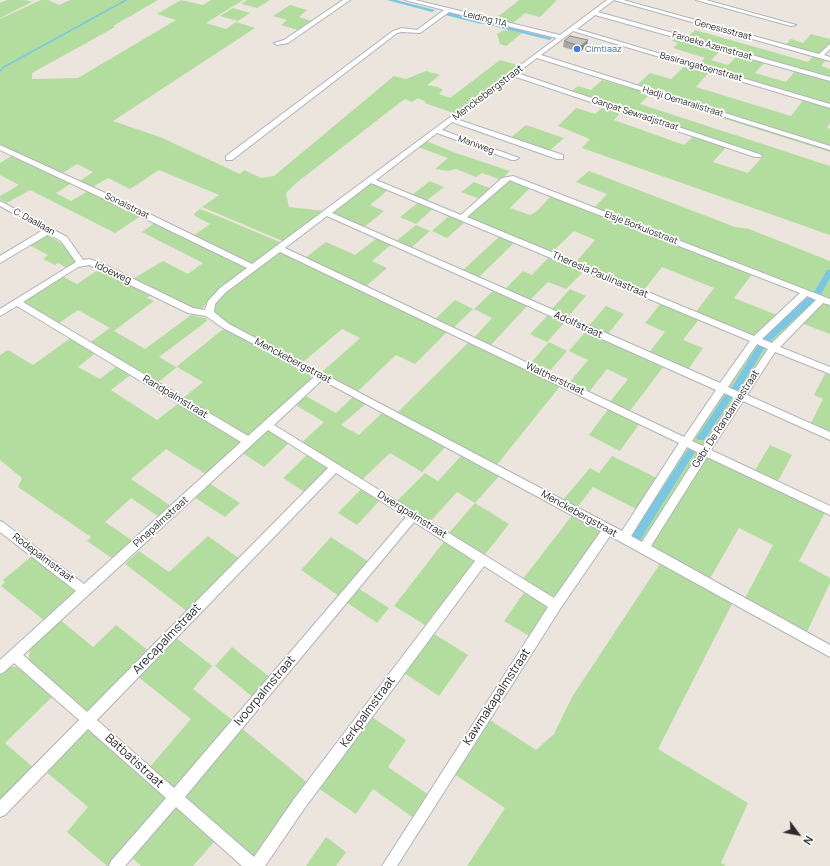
<!DOCTYPE html>
<html>
<head>
<meta charset="utf-8">
<style>
  body { margin:0 }
  #map { position:relative; width:830px; height:866px; overflow:hidden; background:#ebe5dd; font-family:Manrope,sans-serif }
  canvas { display:block }
  .north { position:absolute; left:778px; top:814px; width:40px; height:40px; -webkit-text-stroke:3px #fff; paint-order:stroke; rotate:122deg; font-size:11px; font-weight:700; line-height:16px; text-align:center; color:#2a2a2a }
  .north::after { content:''; display:block; margin:auto; width:14px; height:18px; background:#2a2a2a; clip-path:polygon(50% 0,100% 100%,50% 72%,0 100%) }
</style>
</head>
<body>
<div id="map">
<canvas width="830" height="866"></canvas>
<div class="north">N</div>
</div>
<script>
const ctx = document.querySelector('canvas').getContext('2d');
ctx.lineJoin = 'round';
function fill(path, color) { ctx.fillStyle = color; ctx.fill(path, 'evenodd'); }
const toPath = rows => new Path2D(rows.map(r => 'M' + r).join(''));
function stroke(path, color, width, dash) { ctx.strokeStyle = color; ctx.lineWidth = width; ctx.lineCap = dash ? 'butt' : 'round'; ctx.setLineDash(dash || []); ctx.stroke(path); }
function drawText(font, color, halo, rows, align = 'center') {
  ctx.font = font + ' Manrope,sans-serif'; ctx.lineWidth = 3.5; ctx.setLineDash([]); ctx.textBaseline = 'middle'; ctx.strokeStyle = halo; ctx.fillStyle = color; for (const [text, x, y, turn = 0] of rows) {
    ctx.save(); ctx.translate(x, y); ctx.rotate((+turn || 0) * Math.PI / 180); ctx.textAlign = isNaN(turn) ? turn : align; if (halo) ctx.strokeText(text, 0, 0); ctx.fillText(text, 0, 0); ctx.restore();
  }
}
fill(toPath([
  [7,0,25,0,32,2,0,18,0,3],
  [41,0,48,0,59,5,70,0,158,0,113,26,115,27,32,73,32,79,78,78,176,20,157,14,181,0,203,5,211,0,243,0,206,23,226,29,236,22,255,28,113,121,160,137,240,174,244,170,261,178,274,176,394,76,406,79,426,71,440,75,427,85,438,87,443,90,439,94,450,98,500,60,521,66,456,114,425,103,426,102,418,98,412,102,405,99,389,111,295,184,286,193,289,207,325,211,285,242,202,207,219,195,159,170,130,189,108,178,91,188,78,182,93,172,77,164,61,174,0,145,0,19],
  [247,0,270,0,257,8,241,4],
  [519,0,557,0,540,17,525,13,512,24,492,19,503,13],
  [290,5,307,10,299,17,315,22,301,31,281,25,287,20,273,16],
  [233,8,250,13,238,21,220,16],
  [509,30,522,33,506,46,500,44,497,34,502,31],
  [695,30,808,62,814,55,827,59,821,66,830,69,830,78,686,38],
  [811,34,830,39,830,45,819,54,784,46,791,39,803,43],
  [677,37,722,49,711,60,728,65,739,54,766,61,755,73,786,82,796,70,830,80,830,105,697,65,705,58,673,48,678,43,672,41],
  [687,64,710,71,696,87,791,116,804,99,830,107,830,123,827,128,830,129,830,152,649,95,640,104,830,166,830,235,582,148,590,139,558,126,576,108,595,114,605,105,622,111,614,120,684,145,695,135,727,146,713,162,748,173,763,156,570,92,578,86,591,90,602,80,633,89,650,73,671,79],
  [526,125,564,138,548,152,509,139],
  [426,141,456,153,510,171,501,180,482,173,476,177,456,169,448,171,435,169,448,158,418,147],
  [13,155,72,183,56,193,71,201,88,191,141,216,115,233,30,190,7,203,0,199,0,196,19,185,0,175,0,163],
  [589,171,735,227,749,229,830,261,830,301,594,208,607,194,576,182],
  [511,179,532,186,510,208,530,215,537,211,553,194,753,273,734,298,777,315,753,338,695,313,714,288,662,267,643,291,575,263,595,240,574,231,551,253,466,216,502,183],
  [430,181,444,187,426,201,412,195],
  [474,182,492,189,480,199,461,192],
  [370,183,388,190,370,205,384,211,364,227,333,213,333,211],
  [419,202,434,208,416,224,400,217],
  [200,209,208,212,282,243,256,263,251,264,193,236,210,224,195,216,194,214],
  [450,215,465,222,447,238,432,231],
  [156,222,249,267,212,296,202,309,191,310,134,281,135,278,141,274,163,261,188,274,203,263,142,232],
  [416,225,430,231,411,248,396,241],
  [47,236,50,236,63,245,74,259,75,262,74,264,67,268,58,263,55,265,43,259,48,255,29,245],
  [500,236,515,242,478,278,462,271],
  [377,238,392,244,372,261,387,268,365,287,305,258,326,242,355,255],
  [281,252,448,331,415,364,396,355,358,391,322,372,360,338,342,329,303,362,220,319,214,312,213,307,219,296,278,253],
  [550,256,584,271,566,289,548,282,529,301,504,290,523,271,532,275],
  [101,268,152,294,147,298,154,301,114,331,145,349,191,315,206,318,207,321,159,357,176,367,222,330,232,331,308,371,310,374,311,379,309,383,247,439,182,399,203,382,177,367,156,384,89,343,110,328,78,310,58,324,22,303,23,301,62,276,77,284],
  [570,289,586,296,567,318,551,310],
  [494,290,528,305,489,347,473,339,492,318,474,309],
  [808,294,817,298,769,345,759,340],
  [455,300,473,309,452,329,434,320],
  [823,301,830,303,830,334,801,323],
  [661,303,699,319,683,340,703,348,687,371,648,354,665,332,645,323],
  [606,306,624,314,607,335,588,327],
  [549,314,566,321,547,342,530,334],
  [586,331,664,366,629,412,609,403,628,379,607,369,589,392,569,383,588,360,569,351],
  [72,337,97,352,78,367,100,379,118,365,133,373,111,390,157,420,180,402,244,441,207,475,166,449,131,479,171,506,159,517,131,498,105,522,133,541,113,559,87,541,91,537,18,487,22,478,0,460,0,355,8,350,33,365],
  [470,341,561,385,496,466,397,413],
  [549,342,567,351,547,374,529,365],
  [757,345,760,345,768,349,765,354,739,393,730,390,727,386,729,384],
  [826,372,830,373,830,434,810,425,823,399,814,395],
  [726,393,734,396,735,400,704,446,701,447,692,442,692,439,722,394],
  [304,395,336,413,355,395,368,402,341,425,359,435,384,411,447,445,422,472,390,453,362,480,301,443,324,422,294,404],
  [609,408,640,423,620,451,589,435],
  [269,430,290,442,264,467,241,452,265,431],
  [770,445,792,455,777,483,754,472],
  [689,447,698,453,698,456,642,544,631,539,629,534,685,448],
  [308,454,326,466,327,469,306,493,283,478],
  [463,454,500,475,475,503,509,524,483,557,448,534,475,503,457,492,430,522,397,501,425,473,438,481],
  [612,456,657,478,636,509,593,487,576,509,562,501,590,468,599,473],
  [708,456,826,511,799,561,830,578,830,583,806,634,744,600,773,545,739,528,708,582,651,550,650,542],
  [209,483,240,503,225,517,194,497],
  [363,487,382,498,357,525,338,513],
  [574,513,599,530,600,533,559,593,555,596,551,596,522,580],
  [208,536,240,559,188,612,125,564,139,551,169,572],
  [331,537,369,562,339,596,301,570],
  [446,539,474,559,474,562,425,625,394,606],
  [33,555,76,593,46,622,1,586,5,582,3,580],
  [661,562,734,600,658,749,748,803,721,863,726,866,467,866,505,808,454,774,490,720,536,750,554,734,572,697],
  [358,588,389,608,377,623,346,602],
  [526,590,546,604,548,608,531,637,504,621],
  [59,619,93,647,116,625,150,652,91,710,86,711,32,663,29,658,30,648],
  [431,632,468,655,439,696,401,671],
  [175,637,212,666,193,689,235,722,177,787,173,787,149,768,191,719,137,676],
  [232,647,272,679,255,699,215,666],
  [10,666,21,668,53,696,5,743,34,768,0,803,0,673],
  [369,715,406,740,388,767,429,795,415,819,373,789,356,814,318,788],
  [239,726,309,784,257,856,252,857,190,803,185,793],
  [89,729,164,792,166,799,110,866,107,866,67,832,88,807,44,770,85,730],
  [175,807,179,809,214,842,193,866,141,866,130,856],
  [326,837,346,852,336,866,306,866]
]), '#b3dd9e');
fill(toPath([
  [472,18,552,38,550,40,509,30,470,20]
]), '#79c7e4');
stroke(toPath([
  [0,71,4,67,126,0]
]), '#79c7e4', 1.5);
fill(toPath([
  [387,0,396,0,435,10,432,12,387,0],
  [447,12,483,21,484,22,481,24,445,15,445,13,447,12],
  [827,270,830,270,830,278,821,294,815,294,814,292,827,270],
  [810,297,814,300,813,302,768,343,762,343,761,341,762,339,807,298,810,297],
  [761,344,765,347,738,391,732,391,731,389,732,387,758,345,761,344],
  [729,393,732,394,733,396,732,398,704,440,698,440,696,438,698,436,726,394,729,393],
  [690,449,693,451,695,453,693,455,640,540,636,541,632,540,631,537,632,534,687,451,690,449]
]), '#79c7e4');
const minor = toPath([
  [343,0,350,0,288,43,277,45,274,43,284,40,343,0],
  [405,0,415,0,560,35,607,0,614,0,598,12,830,77,830,81,595,15,577,29,830,104,830,108,573,31,541,55,830,146,830,150,537,58,517,73,762,155,761,157,755,157,513,76,456,119,563,155,563,159,557,159,452,122,442,130,519,158,515,160,512,160,437,133,376,180,461,215,502,178,513,176,830,299,830,305,823,303,780,347,830,367,830,374,775,352,747,395,830,432,830,440,743,401,711,450,830,506,830,515,707,457,651,546,830,645,830,657,610,536,560,609,397,866,382,866,548,607,484,566,304,809,265,866,242,866,176,807,125,866,109,866,111,861,166,798,88,729,5,815,0,817,0,800,79,720,14,663,4,672,0,674,0,660,76,591,0,532,0,521,4,523,84,584,241,442,17,306,0,316,0,309,76,262,61,241,49,234,0,263,0,256,43,230,0,206,0,201,67,237,83,260,89,259,101,263,193,308,205,310,208,301,220,288,247,268,119,206,0,150,0,145,125,202,252,264,557,38,449,12,420,33,402,32,397,33,232,160,226,160,226,156,393,31,402,28,417,30,444,10,405,0],
  [510,180,514,182,800,293,754,336,467,217,510,180],
  [371,183,750,341,720,383,332,213,371,183],
  [327,216,716,390,684,437,285,248,327,216],
  [280,252,679,443,622,531,229,324,214,312,215,304,226,292,280,252],
  [89,265,188,313,206,316,223,328,315,376,248,436,23,302,78,267,89,265],
  [807,296,816,300,772,343,762,339,807,296],
  [757,344,768,349,739,392,728,387,757,344],
  [322,380,601,531,554,598,274,425,322,380],
  [724,393,735,398,703,446,692,441,724,393],
  [268,430,328,468,87,712,23,655,268,430],
  [687,447,699,453,642,542,631,536,687,447],
  [336,473,406,517,174,788,97,720,336,473],
  [414,522,475,561,294,799,254,857,185,797,414,522],
  [614,0,623,0,819,54,830,44,830,49,824,55,830,57,830,61,614,0],
  [696,0,706,0,796,25,791,26,696,0]
]);
stroke(minor, '#b1b3bc', 2);
fill(minor, '#fff');
fill(toPath([
  [564,41,587,46,580,52,563,47]
]), '#aaa7a3');
fill(toPath([
  [588,40,587,46,580,52,581,46]
]), '#8b8884');
const building = toPath([
  [570,36,588,40,581,46,564,41,570,36]
]);
fill(building, '#c6c2bd');
stroke(building, '#8b8884', 1);
for (const [x, y, r, color] of [
  [577,49,4,"#3f7fe0"]
]) { const dot = new Path2D(); dot.arc(x, y, r, 0, 2 * Math.PI); ctx.fillStyle = color; ctx.fill(dot); stroke(dot, '#fff', 1.5); }
drawText('9px', '#2a2a2a', '#fff', [
  ["Leiding 11A",485,19,14],
  ["Genesisstraat",723,30,15],
  ["Faroeke Azemstraat",712,46,16],
  ["Basirangatoenstraat",701,67,16],
  ["Hadji Oemaralistraat",683,102,17],
  ["Ganpat Sewradjstraat",635,114,18],
  ["Maniweg",476,145,20],
  ["Sonalstraat",127,206,26],
  ["C. Daallaan",34,222,29],
  ["Elsje Borkulostraat",641,228,21]
]);
drawText('9px', '#366cbe', '#fff', [
  ["Cimtiaaz",585,49]
], 'left');
drawText('10px', '#2a2a2a', '#fff', [
  ["Menckebergstraat",488,93,-37],
  ["Idoeweg",113,273,25],
  ["Theresia Paulinastraat",600,275,23],
  ["Adolfstraat",578,325,24],
  ["Menckebergstraat",293,361,28],
  ["Waltherstraat",555,379,25],
  ["Randpalmstraat",175,397,31],
  ["Gebr. De Randamiestraat",726,419,-57],
  ["Menckebergstraat",579,514,29],
  ["Dwergpalmstraat",412,515,32],
  ["Pinapalmstraat",161,522,-42],
  ["Rodepalmstraat",43,558,37]
]);
drawText('12px', '#2a2a2a', '#fff', [
  ["Arecapalmstraat",167,639,-46],
  ["Ivoorpalmstraat",265,691,-50],
  ["Kawmakapalmstraat",497,697,-57],
  ["Kerkpalmstraat",368,712,-54],
  ["Batbatistraat",134,761,42]
]);
</script>
</body>
</html>
